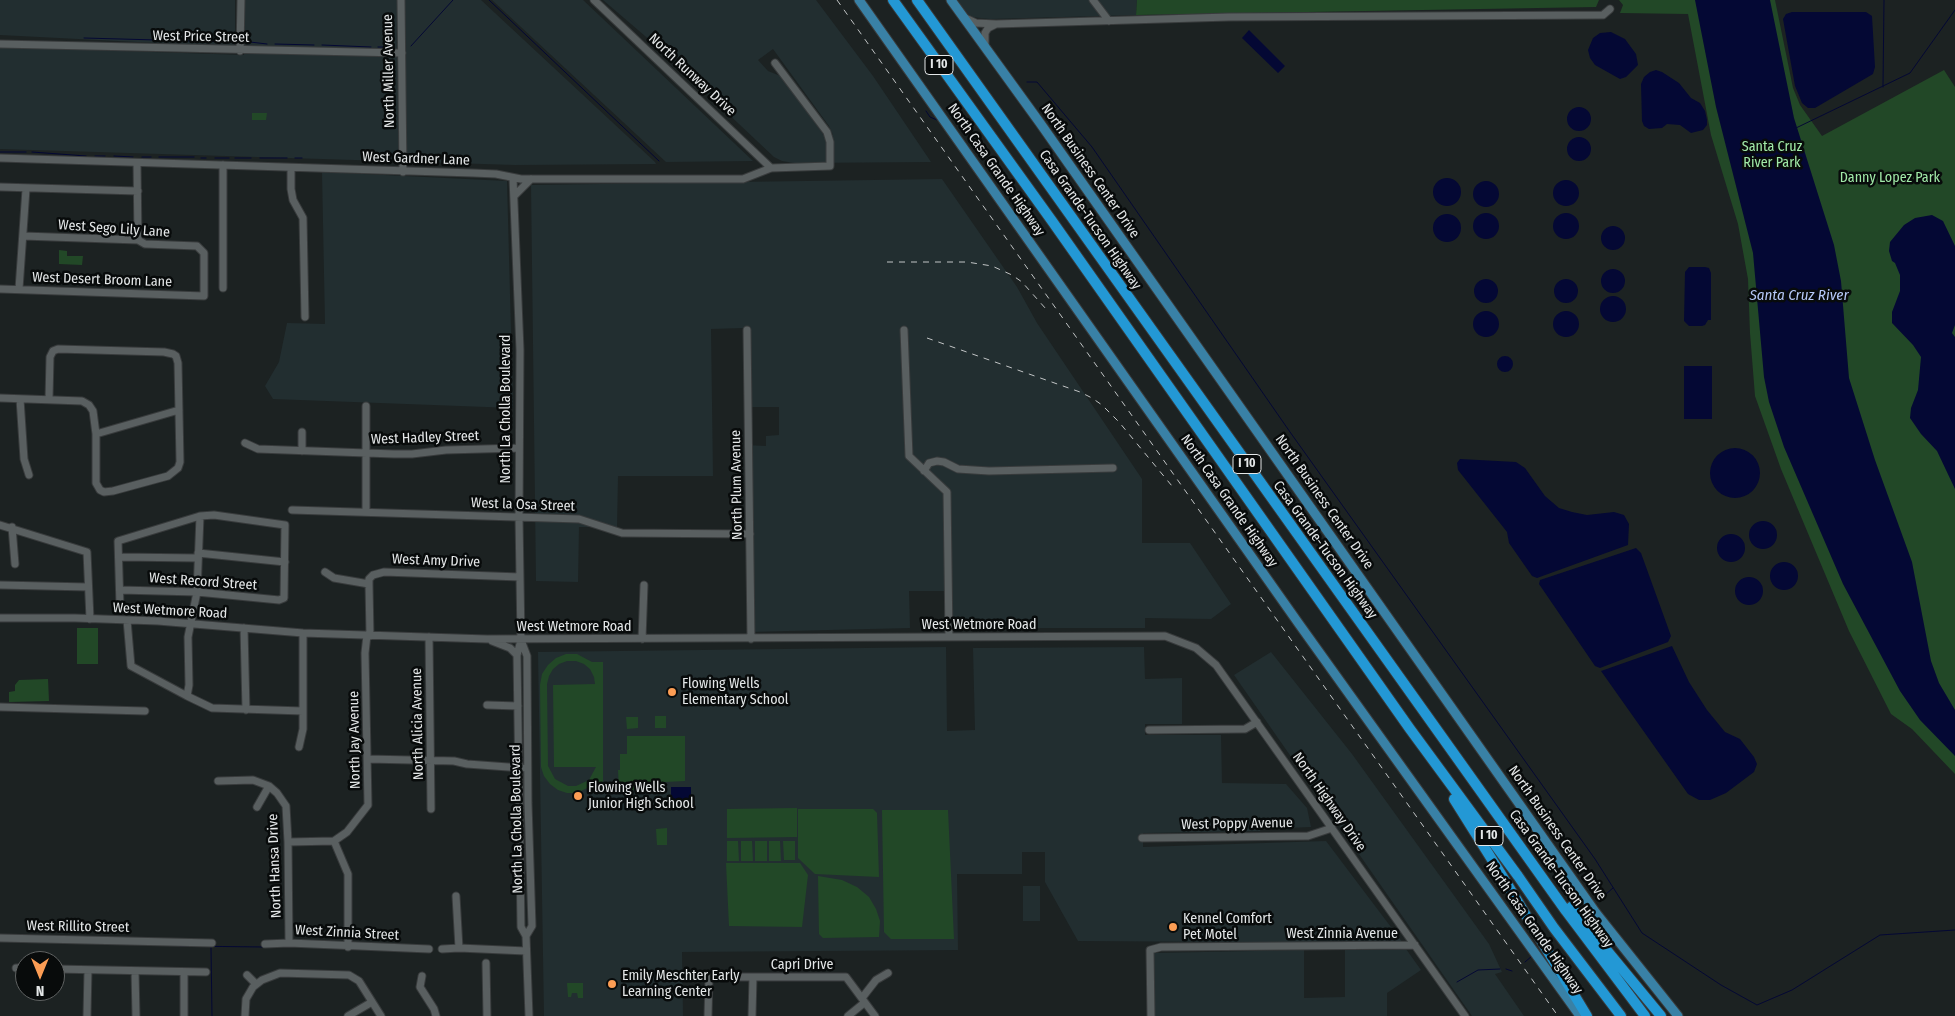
<!DOCTYPE html>
<html>
<head>
<meta charset="utf-8">
<style>
  body { margin:0 }
  #map { position:relative; width:1955px; height:1016px; overflow:hidden; background:#1c2222; font-family:"Fira Sans Condensed",sans-serif }
  canvas { display:block }
  .north { position:absolute; left:15px; top:951px; width:50px; height:50px; box-sizing:border-box; background:#080b0b; border:1px solid #606363; border-radius:50%; rotate:180deg; font-size:14px; font-weight:700; line-height:20px; text-align:center; color:#e4e7e8 }
  .north::after { content:''; display:block; margin:auto; width:18px; height:22px; background:#fc9d54; clip-path:polygon(50% 0,100% 100%,50% 72%,0 100%) }
</style>
</head>
<body>
<div id="map">
<canvas width="1955" height="1016"></canvas>
<div class="north">N</div>
</div>
<script>
const ctx = document.querySelector('canvas').getContext('2d');
ctx.lineJoin = 'round';
function fill(path, color) { ctx.fillStyle = color; ctx.fill(path, 'evenodd'); }
const toPath = rows => new Path2D(rows.map(r => 'M' + r).join(''));
function stroke(path, color, width, dash) { ctx.strokeStyle = color; ctx.lineWidth = width; ctx.lineCap = dash ? 'butt' : 'round'; ctx.setLineDash(dash || []); ctx.stroke(path); }
function drawText(font, color, halo, rows, align = 'center') {
  ctx.font = font + ' "Fira Sans Condensed",sans-serif'; ctx.lineWidth = 5; ctx.setLineDash([]); ctx.textBaseline = 'middle'; ctx.strokeStyle = halo; ctx.fillStyle = color; for (const [text, x, y, turn = 0] of rows) {
    ctx.save(); ctx.translate(x, y); ctx.rotate((+turn || 0) * Math.PI / 180); ctx.textAlign = isNaN(turn) ? turn : align; if (halo) ctx.strokeText(text, 0, 0); ctx.fillText(text, 0, 0); ctx.restore();
  }
}
fill(toPath([
  [0,0,235,0,235,47,0,35],
  [245,0,481,0,655,162,656,164,515,165,0,149,0,47,244,55],
  [492,0,583,0,753,161,666,162],
  [603,0,816,0,873,76,931,162,794,163,782,161,774,157,652,42],
  [773,49,829,126,833,135,825,137,783,77,768,71,758,60],
  [956,0,1137,0,1136,15,990,19,971,17,964,11],
  [322,172,507,181,513,408,273,399,265,386,279,362,287,323,325,324],
  [942,179,1017,287,1037,323,1142,479,1142,543,1190,543,1231,604,1211,619,1145,618,1145,628,944,628,944,591,909,591,910,628,748,632,745,445,766,446,766,436,779,435,779,407,746,407,743,328,711,329,713,476,618,476,617,527,579,527,578,582,536,581,531,185],
  [946,647,947,731,975,730,973,648,1144,647,1145,679,1182,678,1182,724,1145,724,1145,735,1221,735,1222,783,1286,784,1307,808,1311,827,1261,829,1260,831,1143,833,1143,847,1326,841,1403,943,1078,941,1045,882,1045,852,1022,852,1022,874,957,874,958,950,682,952,683,1016,544,1016,538,652],
  [1271,652,1352,754,1489,944,1502,972,1495,974,1524,1016,1472,1016,1234,675],
  [1023,886,1040,886,1040,921,1023,921],
  [1406,949,1421,970,1387,993,1387,1016,1154,1016,1153,953,1304,950,1304,998,1345,997,1345,950]
]), '#222e30');
fill(toPath([
  [1137,0,1599,0,1596,7,1136,15],
  [1619,0,1775,0,1793,88,1800,105,1822,136,1944,70,1955,87,1955,774,1912,729,1891,714,1849,631,1781,469,1755,396,1750,333,1748,279,1738,224,1711,135,1688,14,1620,13,1623,5],
  [252,113,267,113,266,120,252,120],
  [59,250,67,251,67,256,83,256,82,265,59,264],
  [77,628,98,628,98,664,77,664],
  [566,654,577,654,592,662,603,662,603,785,593,785,577,793,567,793,558,790,550,784,544,776,541,767,540,685,542,674,548,665,556,658],
  [567,661,576,661,584,664,590,669,594,677,595,684,553,685,554,767,596,767,589,780,576,786,568,786,555,779,548,766,547,684,549,676,553,669,559,664],
  [48,679,49,701,9,702,9,692,15,691,15,685,19,680],
  [655,716,666,716,666,728,655,728],
  [626,717,638,717,638,728,627,729],
  [627,736,685,736,685,781,665,782,653,790,619,790,618,770,620,770,620,754,627,754],
  [797,808,797,837,727,838,727,809],
  [798,809,873,809,877,813,879,877,815,874,798,858],
  [882,810,948,810,954,939,891,939,884,932],
  [667,828,667,845,657,845,656,829],
  [727,841,738,841,739,861,727,861],
  [741,841,752,841,753,861,741,861],
  [755,841,767,841,767,861,755,861],
  [769,841,780,841,781,861,769,861],
  [783,841,795,841,795,860,784,860],
  [726,863,800,863,808,875,802,927,729,926],
  [818,876,842,880,857,887,869,897,876,909,880,921,879,937,823,938,819,934],
  [567,983,583,983,583,998,578,998,577,993,572,993,571,997,568,997]
]), '#224827');
fill(toPath([
  [1695,0,1770,0,1794,118,1834,245,1841,281,1849,378,1875,460,1912,562,1931,661,1939,683,1955,710,1955,756,1920,720,1900,691,1843,584,1784,447,1769,402,1764,377,1753,253,1716,107],
  [1792,12,1866,12,1872,16,1875,67,1873,74,1815,108,1808,108,1802,103,1795,86,1783,19,1786,14],
  [1249,30,1285,66,1278,73,1242,38],
  [1611,32,1625,39,1636,54,1638,65,1626,77,1620,79,1595,65,1590,58,1588,50,1593,38,1600,33],
  [1656,70,1662,72,1679,83,1691,98,1700,103,1705,111,1707,120,1707,125,1703,130,1691,133,1680,125,1667,124,1662,128,1649,129,1644,126,1642,121,1641,84,1644,77,1650,72],
  '1567 119a12 12 0 1 1 24 0a12 12 0 1 1-24 0Z',
  '1567 149a12 12 0 1 1 24 0a12 12 0 1 1-24 0Z',
  '1433 192a14 14 0 1 1 28 0a14 14 0 1 1-28 0Z',
  '1553 193a13 13 0 1 1 26 0a13 13 0 1 1-26 0Z',
  '1473 194a13 13 0 1 1 26 0a13 13 0 1 1-26 0Z',
  '1473 226a13 13 0 1 1 26 0a13 13 0 1 1-26 0Z',
  '1553 226a13 13 0 1 1 26 0a13 13 0 1 1-26 0Z',
  '1433 228a14 14 0 1 1 28 0a14 14 0 1 1-28 0Z',
  [1932,215,1943,221,1955,246,1955,325,1952,333,1955,337,1955,489,1937,451,1921,434,1910,418,1911,408,1918,390,1921,357,1913,345,1892,323,1892,312,1900,291,1900,275,1895,263,1892,261,1889,251,1890,242,1904,225,1915,218],
  '1601 238a12 12 0 1 1 24 0a12 12 0 1 1-24 0Z',
  [1689,267,1705,267,1709,268,1711,273,1711,320,1708,320,1705,325,1702,326,1689,326,1684,321,1685,272],
  '1601 281a12 12 0 1 1 24 0a12 12 0 1 1-24 0Z',
  '1474 291a12 12 0 1 1 24 0a12 12 0 1 1-24 0Z',
  '1554 291a12 12 0 1 1 24 0a12 12 0 1 1-24 0Z',
  '1600 309a13 13 0 1 1 26 0a13 13 0 1 1-26 0Z',
  '1473 324a13 13 0 1 1 26 0a13 13 0 1 1-26 0Z',
  '1553 324a13 13 0 1 1 26 0a13 13 0 1 1-26 0Z',
  '1497 364a8 8 0 1 1 16 0a8 8 0 1 1-16 0Z',
  [1684,366,1712,366,1712,419,1684,419],
  '1710 473a25 25 0 1 1 50 0a25 25 0 1 1-50 0Z',
  [1460,459,1516,462,1525,468,1545,496,1559,508,1572,512,1587,515,1614,512,1624,515,1629,524,1628,545,1537,578,1532,576,1509,543,1507,532,1458,470,1457,463],
  '1749 535a14 14 0 1 1 28 0a14 14 0 1 1-28 0Z',
  '1717 548a14 14 0 1 1 28 0a14 14 0 1 1-28 0Z',
  [1636,548,1641,553,1671,636,1668,642,1600,668,1595,666,1539,584,1540,580],
  '1770 576a14 14 0 1 1 28 0a14 14 0 1 1-28 0Z',
  '1735 591a14 14 0 1 1 28 0a14 14 0 1 1-28 0Z',
  [1672,646,1689,682,1707,710,1725,732,1740,739,1754,757,1757,764,1754,772,1726,793,1710,800,1699,800,1688,794,1601,671],
  [671,787,691,787,691,804,671,805]
]), '#040834');
stroke(toPath([
  [489,0,659,161],
  [84,38,230,42],
  [250,42,267,44],
  [275,44,314,45],
  [322,45,371,47],
  [411,46,453,0],
  [378,47,392,47],
  [1027,82,1037,82,1092,147,1290,432,1595,859,1642,933,1721,985,1757,1005,1792,990,1880,935,1955,930],
  [1883,87,1884,0],
  [926,111,930,117,937,120],
  [1796,128,1910,73,1955,10],
  [0,152,26,152],
  [32,152,86,156],
  [95,156,105,156],
  [114,156,133,157],
  [142,157,151,157],
  [159,157,194,157],
  [201,158,206,158],
  [215,158,229,158],
  [235,158,251,158],
  [260,158,287,158],
  [295,158,302,158],
  [1599,900,1613,888],
  [180,946,264,947],
  [211,947,212,1016],
  [1525,962,1532,956],
  [1506,969,1512,971],
  [1457,982,1478,970,1500,969]
]), '#040834', 1);
const minor = toPath([
  [401,0,403,172],
  [594,0,771,168],
  [1093,0,1109,21],
  [963,17,976,23,996,24,988,28,985,33,985,47],
  [996,24,1229,17,1603,15,1610,9],
  [0,44,402,53],
  [240,51,241,0],
  [0,158,473,173,496,174,521,179,743,179,771,168,830,166,830,142,827,132,775,63],
  [137,163,138,240],
  [223,165,223,288],
  [291,168,291,189,293,200,303,218,305,317],
  [513,178,520,350,519,517,521,640,517,655,521,927,526,936,529,1016],
  [0,187,138,191],
  [514,196,531,179],
  [0,289,204,296,204,253,197,246,145,244,138,240,23,236],
  [19,289,26,189],
  [747,330,751,639],
  [904,330,909,456,947,492,949,637],
  [0,398,82,401,89,405,93,411,96,434,96,483,100,490,104,492,113,491,168,476,178,468,180,462,178,363,176,356,173,354,164,352,58,349,53,351,50,357,49,399],
  [20,399,24,459,29,475],
  [366,406,366,512],
  [96,434,179,410],
  [245,443,258,449,394,454,412,454,446,450,519,448],
  [302,451,302,432],
  [924,471,929,463,937,461,944,462,958,469,989,471,1113,468],
  [292,510,579,519,622,533,750,534],
  [0,525,87,552,90,619],
  [12,527,15,564],
  [198,553,285,562],
  [120,557,198,558],
  [325,572,334,578,369,584,369,579,373,575,384,572,520,577],
  [369,584,370,636],
  [0,585,88,587],
  [120,606,118,541,200,516,214,515,285,525,284,598,279,600,197,592,120,590],
  [0,618,75,618,158,621,303,633,487,639,1165,636,1196,648,1216,665,1465,1016],
  [127,620,131,666,187,696,212,708,303,711],
  [244,628,246,710],
  [429,637,431,809],
  [642,639,644,585],
  [521,640,527,656,528,803,532,926,526,936],
  [492,641,510,648,517,655],
  [187,696,189,685,188,637,197,592,200,516],
  [487,705,518,706],
  [0,707,145,711],
  [1149,730,1245,729,1257,722],
  [299,747,303,729,303,633],
  [368,759,454,761,467,764,522,768],
  [218,781,253,780,269,786,277,793,286,806,288,842,289,943],
  [257,807,269,786],
  [1142,838,1308,836,1332,828],
  [288,842,334,841],
  [456,896,459,948],
  [0,938,212,943],
  [265,944,289,943,429,949],
  [348,947,348,874,334,841,347,832,368,805,365,653,367,635],
  [442,949,459,948,526,951],
  [486,963,487,1016],
  [16,968,25,968],
  [55,969,206,972],
  [135,971,136,1016],
  [184,972,184,1016],
  [247,975,256,984],
  [422,976,420,987,434,1009,436,1016],
  [862,998,876,980,888,973],
  [87,1016,88,970],
  [245,1016,246,999,253,987,262,980,280,973,349,975,359,981,381,1016],
  [348,1016,372,1002],
  [708,1016,709,977,846,977,875,1016],
  [752,1016,753,977],
  [848,1016,864,1003],
  [1151,1016,1150,950,1161,947,1415,945]
]);
const major = toPath([
  [859,0,1299,624,1580,1016],
  [951,0,1040,123,1596,913,1678,1016]
]);
const highway = toPath([
  [893,0,1052,221,1410,729,1518,876,1554,928,1621,1016],
  [917,0,1566,911,1645,1016],
  [1454,799,1501,874,1587,1016],
  [1571,907,1661,1016]
]);
stroke(minor, '#383b3c', 9);
stroke(major, '#383b3c', 11);
stroke(highway, '#383b3c', 12);
stroke(minor, '#595f60', 7);
stroke(major, '#3981a6', 9);
stroke(highway, '#2398d5', 10);
stroke(toPath([
  [837,0,1558,1016],
  [887,262,967,262,992,266,1012,275,1022,282,1046,309],
  [927,338,1080,392,1092,398,1102,405,1119,422,1172,486]
]), '#c1c4c5', 1, [6, 6]);
for (const [x, y, r, color] of [
  [672,692,5,"#fc9d54"],
  [578,796,5,"#fc9d54"],
  [1173,927,5,"#fc9d54"],
  [612,984,5,"#fc9d54"]
]) { const dot = new Path2D(); dot.arc(x, y, r, 0, 2 * Math.PI); ctx.fillStyle = color; ctx.fill(dot); stroke(dot, '#080b0b', 2); }
for (const [x, y, w] of [
  [939,65,28],
  [1247,464,28],
  [1489,836,28]
]) { const box = new Path2D(); box.roundRect(x - w / 2, y - 9.5, w, 19, 4); ctx.fillStyle = '#080b0b'; ctx.fill(box); stroke(box, '#e4e7e8', 1); }
drawText('bold 12px', '#e4e7e8', null, [
  ["I 10",939,65],
  ["I 10",1247,464],
  ["I 10",1489,836]
]);
drawText('14px', '#e4e7e8', '#080b0b', [
  ["West Price Street",201,37,1],
  ["North Miller Avenue",389,71,-91],
  ["North Runway Drive",692,75,43],
  ["West Gardner Lane",416,159,2],
  ["North Casa Grande Highway",996,170,55],
  ["North Business Center Drive",1090,171,55],
  ["Casa Grande-Tucson Highway",1090,220,55],
  ["West Sego Lily Lane",114,229,4],
  ["West Desert Broom Lane",102,280,2],
  ["North La Cholla Boulevard",506,409,-90],
  ["West Hadley Street",425,438,-2],
  ["North Plum Avenue",737,485,-91],
  ["North Casa Grande Highway",1229,501,55],
  ["North Business Center Drive",1324,502,55],
  ["West la Osa Street",523,505,2],
  ["Casa Grande-Tucson Highway",1325,550,54],
  ["West Amy Drive",436,561,2],
  ["West Record Street",203,582,4],
  ["West Wetmore Road",170,611,3],
  ["West Wetmore Road",979,625],
  ["West Wetmore Road",574,627],
  ["North Alicia Avenue",418,724,-91],
  ["North Jay Avenue",355,740,-91],
  ["North Highway Drive",1329,802,55],
  ["North La Cholla Boulevard",517,819,-91],
  ["West Poppy Avenue",1237,824,-1],
  ["North Business Center Drive",1557,833,55],
  ["North Hansa Drive",275,866,-92],
  ["Casa Grande-Tucson Highway",1561,879,54],
  ["West Rillito Street",78,927,1],
  ["North Casa Grande Highway",1534,928,55],
  ["West Zinnia Street",347,933,3],
  ["West Zinnia Avenue",1342,934],
  ["Capri Drive",802,965]
]);
drawText('14px', '#a1eaa8', '#080b0b', [
  ["Santa Cruz",1772,147],
  ["River Park",1772,163],
  ["Danny Lopez Park",1890,178]
]);
drawText('14px', '#e4e7e8', '#080b0b', [
  ["Flowing Wells",682,684],
  ["Elementary School",682,700],
  ["Flowing Wells",588,788],
  ["Junior High School",588,804],
  ["Kennel Comfort",1183,919],
  ["Pet Motel",1183,935],
  ["Emily Meschter Early",622,976],
  ["Learning Center",622,992]
], 'left');
drawText('italic 15px', '#b6c9f8', '#080b0b', [
  ["Santa Cruz River",1799,296]
]);
</script>
</body>
</html>
